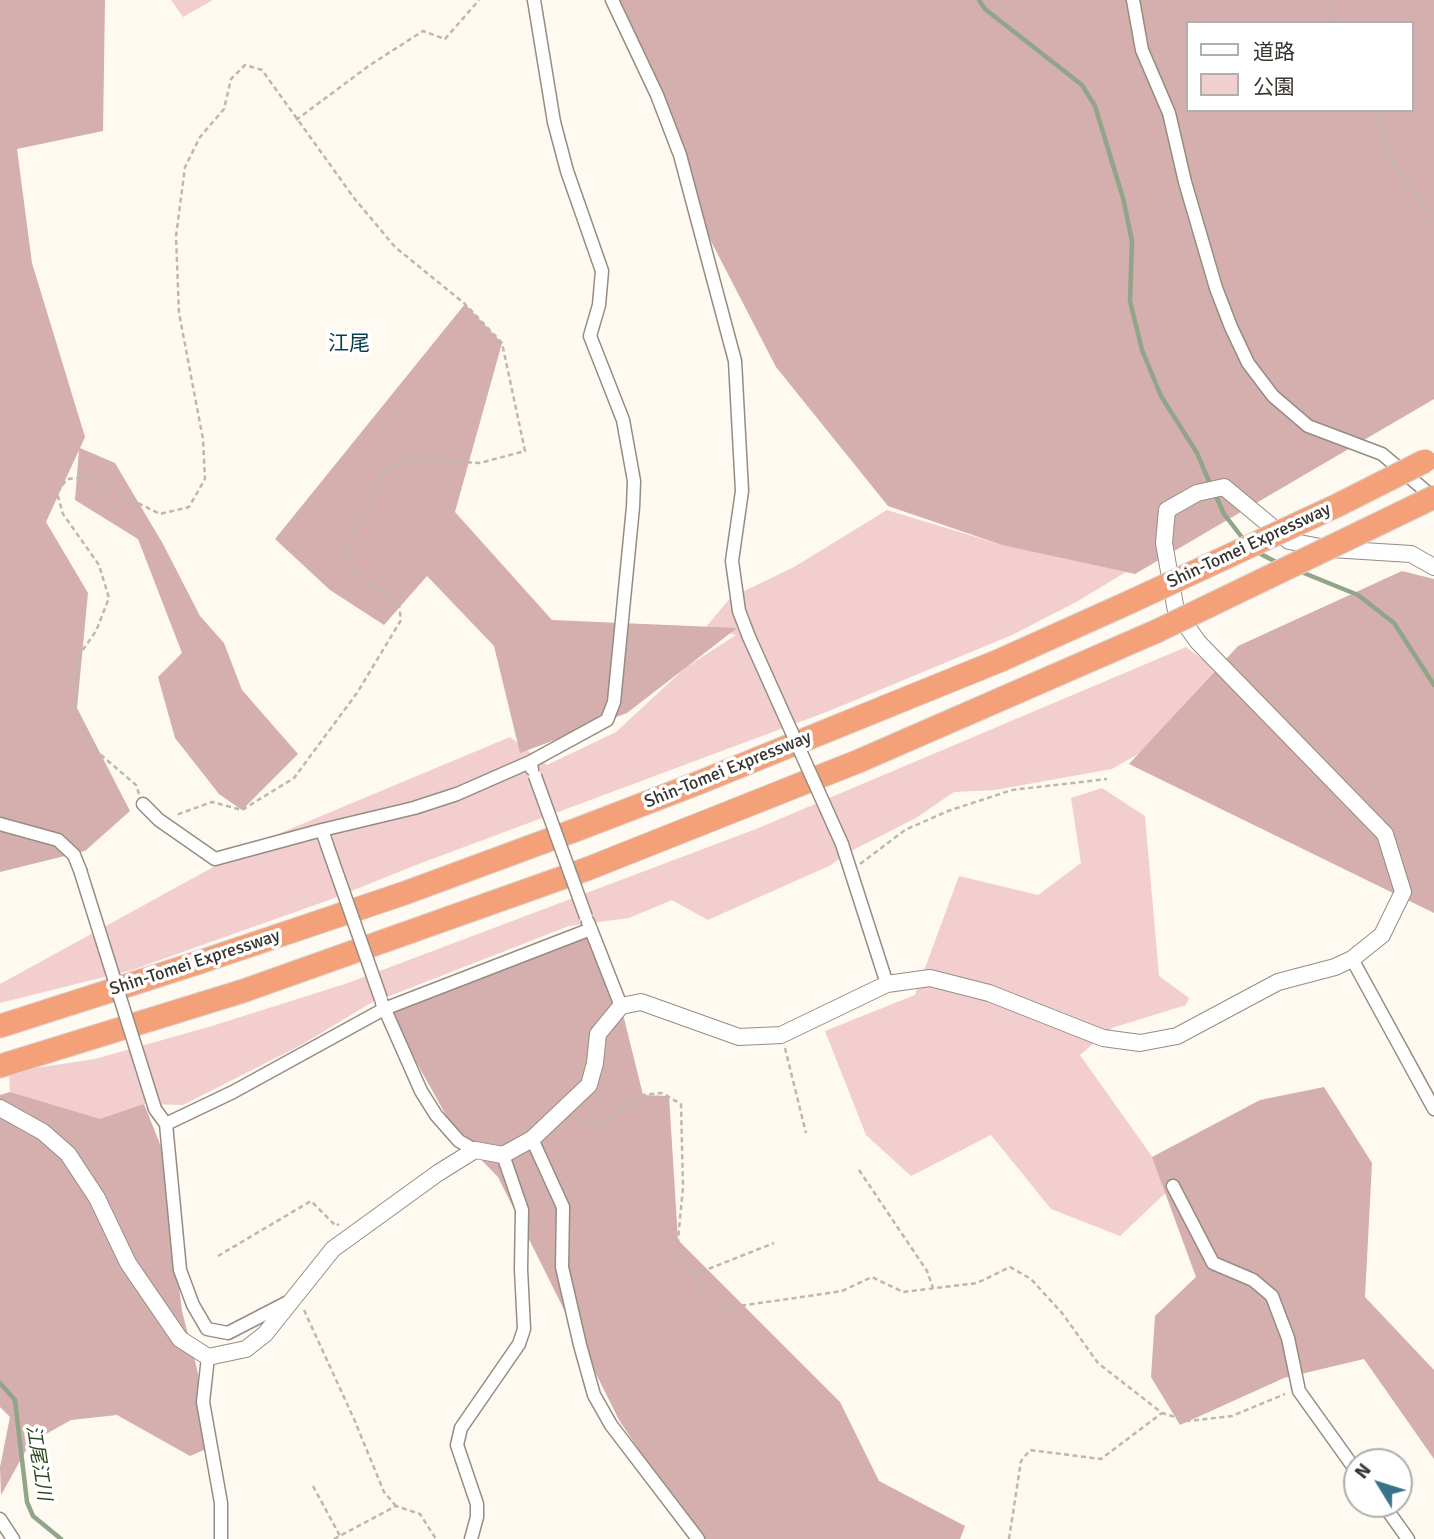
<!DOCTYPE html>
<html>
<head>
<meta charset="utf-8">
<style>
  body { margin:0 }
  #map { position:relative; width:1434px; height:1539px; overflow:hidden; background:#fef9f1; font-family:Signika,"Noto Sans JP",sans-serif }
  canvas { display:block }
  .legend { position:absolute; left:1186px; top:21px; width:228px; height:91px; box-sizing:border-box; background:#fff; border:2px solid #b0afad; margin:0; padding:9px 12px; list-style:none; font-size:21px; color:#393631 }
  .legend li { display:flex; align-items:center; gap:14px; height:35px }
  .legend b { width:35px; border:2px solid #b0afad }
  .north { position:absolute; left:1343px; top:1448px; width:70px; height:70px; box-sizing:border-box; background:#fff; border:2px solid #b0afad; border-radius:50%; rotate:308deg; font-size:19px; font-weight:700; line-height:28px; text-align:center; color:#393631 }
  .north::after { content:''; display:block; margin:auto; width:24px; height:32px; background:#37748b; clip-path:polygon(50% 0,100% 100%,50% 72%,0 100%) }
</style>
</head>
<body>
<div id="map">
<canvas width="1434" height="1539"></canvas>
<ul class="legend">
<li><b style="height:9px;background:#fff"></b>道路</li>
<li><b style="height:19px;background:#f2cecf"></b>公園</li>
</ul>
<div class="north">N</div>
</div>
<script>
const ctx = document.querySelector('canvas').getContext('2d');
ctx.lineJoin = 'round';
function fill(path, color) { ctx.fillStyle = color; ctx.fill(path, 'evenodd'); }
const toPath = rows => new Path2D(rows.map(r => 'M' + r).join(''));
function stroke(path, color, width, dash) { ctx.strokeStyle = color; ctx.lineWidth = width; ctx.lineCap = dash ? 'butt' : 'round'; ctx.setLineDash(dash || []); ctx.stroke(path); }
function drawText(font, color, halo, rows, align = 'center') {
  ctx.font = font + ' Signika,"Noto Sans JP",sans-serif'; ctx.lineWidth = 7; ctx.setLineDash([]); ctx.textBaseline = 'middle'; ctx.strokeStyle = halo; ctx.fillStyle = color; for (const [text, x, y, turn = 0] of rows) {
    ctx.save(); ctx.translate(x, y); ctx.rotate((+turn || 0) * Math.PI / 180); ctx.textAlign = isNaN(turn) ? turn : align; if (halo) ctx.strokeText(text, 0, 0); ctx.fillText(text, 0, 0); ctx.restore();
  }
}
fill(toPath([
  [171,0,213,0,183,17],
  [887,510,999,544,1126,572,1078,601,1012,635,829,711,416,865,329,900,132,970,0,1003,0,984,259,842,510,737,547,765,616,732,685,668,736,635,706,627,730,598,794,567],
  [1186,647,1216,669,1140,753,1112,769,995,790,954,792,916,818,849,852,831,865,708,920,672,900,629,918,569,926,369,1004,303,1044,183,1105,144,1104,103,1123,10,1092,9,1072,95,1059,212,1026,348,983,756,829],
  [1102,788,1145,816,1159,976,1189,998,1186,1005,1112,1028,1080,1055,1173,1186,1120,1236,1051,1209,991,1135,911,1176,866,1135,825,1031,915,995,959,876,1038,895,1081,863,1071,798]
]), '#f2cecf');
fill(toPath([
  [0,0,105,0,103,131,17,149,32,263,85,437,80,448,115,463,163,544,200,616,224,643,242,690,298,754,242,810,219,794,175,738,158,677,182,653,138,539,75,500,79,450,46,522,88,593,77,708,130,811,85,851,0,872],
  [614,0,1434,0,1434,399,1135,574,1002,545,888,506,776,367,699,218,634,30],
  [1187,23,1411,23,1411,110,1187,110],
  [465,304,502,343,455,512,552,620,737,628,627,713,520,753,494,646,427,576,384,625,330,590,275,539],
  [1402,571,1434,579,1434,913,1129,764,1238,646],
  [591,929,621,1006,643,1095,669,1096,678,1240,840,1402,879,1481,965,1526,960,1539,698,1539,619,1420,498,1177,457,1135,389,1013],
  [1324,1087,1372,1163,1365,1297,1434,1370,1434,1459,1364,1359,1284,1378,1180,1425,1151,1377,1155,1316,1196,1277,1152,1157,1260,1100],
  [10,1092,100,1119,144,1104,162,1149,182,1311,197,1369,211,1447,190,1456,117,1415,71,1420,30,1443,1,1495,0,1467,10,1417,0,1407,0,1095]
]), '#d5aeae');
stroke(toPath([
  [979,0,985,9,1082,85,1095,106,1123,198,1132,241,1130,301,1142,350,1161,396,1197,453,1211,486],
  [1215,494,1224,514,1244,540],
  [1255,551,1278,563],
  [1299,571,1358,595,1394,623,1434,685],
  [0,1383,15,1400,27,1502,33,1516,61,1539]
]), '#91a588', 4.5);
const minor = toPath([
  [612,0,657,95,680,155,735,361,742,491,732,561,739,611,749,637],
  [1133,0,1142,50,1169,113,1185,182,1216,288,1231,327,1248,363,1273,396,1308,426,1382,454,1434,498],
  [530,762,607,720,614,702,633,507,634,481,623,420,590,336,599,305,602,271,567,171,554,122,534,0],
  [143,804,159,820,215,859,322,830],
  [0,824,58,840,74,855,80,870],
  [842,844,887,984],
  [327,845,322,830,414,808,457,794,530,762,532,769],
  [588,922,621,1006],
  [1352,959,1434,1109],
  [382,1003,421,1091,436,1115,459,1141,475,1150],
  [155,1109,166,1124,180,1270,193,1305,207,1329,228,1333,286,1303],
  [166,1124,233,1092,384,1009,591,929],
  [532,1139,563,1207,562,1267,580,1345,594,1395,611,1425,698,1539],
  [1173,1186,1213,1263,1253,1280,1272,1296,1288,1338,1299,1391,1357,1472],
  [208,1357,203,1402,221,1503,221,1539],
  [1383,1504,1408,1539],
  [0,1519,13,1539],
  [471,1539,477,1517,477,1504,457,1445,461,1428,519,1344,524,1329,521,1269,522,1210,503,1155]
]);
const tertiary = toPath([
  [0,1108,43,1132,68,1154,97,1198,128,1263,180,1339,208,1357,246,1349,265,1334,333,1249,438,1173,475,1150,503,1155,532,1139,589,1085,595,1063,598,1034,621,1006,641,1002,739,1037,781,1035,887,984,930,978,989,993,1103,1038,1140,1043,1177,1036,1278,982,1335,967,1352,959,1382,935,1403,892,1385,834,1198,642,1176,611,1164,543,1167,510,1197,493,1224,487,1289,541,1331,549,1411,554,1434,567]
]);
const motorway = toPath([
  [0,1026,197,963,405,893,581,828,698,783,1001,660,1130,602],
  [0,1066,243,991,587,869,859,761,1157,631]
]);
stroke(minor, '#958d81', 15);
stroke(tertiary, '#958d81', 18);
stroke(motorway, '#d7d7d6', 25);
stroke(toPath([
  [1326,0,1335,23],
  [1375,110,1389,157,1434,219],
  [296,120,370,65,423,31,445,39,479,0],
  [139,794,136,785,94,749,75,713,78,657,96,631,109,598,99,565,63,514,57,493,67,479,86,477,160,514,189,507,205,479,203,439,179,313,176,236,185,167,200,137,224,109,231,79,245,65,262,70,354,198,395,247,465,304,502,343,525,451,480,463,421,460,399,462,385,471,357,520,347,548,348,563,355,572,399,606,401,620,357,693,294,778,242,810,212,802,176,815],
  [860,864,905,830,948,811,1012,790,1107,779],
  [785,1048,806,1133],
  [575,1119,598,1126,643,1095,662,1093,681,1104,683,1187,678,1240,685,1265,711,1297,726,1308,842,1291,872,1277,903,1292,977,1283,1010,1267,1031,1279,1062,1313,1098,1363,1162,1413,1189,1421,1232,1416,1285,1394],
  [859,1170,927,1271,933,1288],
  [218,1256,311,1201,336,1226,339,1224],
  [693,1275,774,1243],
  [304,1310,354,1419,384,1492,396,1506],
  [313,1486,340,1536],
  [334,1539,396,1506,420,1514,436,1539],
  [1009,1539,1021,1461,1030,1450,1101,1459,1162,1413]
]), '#bcb8b1', 2.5, [5, 3.5]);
stroke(minor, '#fff', 12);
stroke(tertiary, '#fff', 16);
stroke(motorway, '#f4a179', 23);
const minorBridge = toPath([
  [749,637,842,844],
  [535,776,586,917],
  [327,845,381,999],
  [80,870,155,1109]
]);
const motorwayBridge = toPath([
  [1130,602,1338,505,1425,461],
  [1157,631,1434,497]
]);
stroke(minorBridge, '#958d81', 15, []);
stroke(motorwayBridge, '#d7d7d6', 25, []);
stroke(minorBridge, '#fff', 12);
stroke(motorwayBridge, '#f4a179', 23);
drawText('18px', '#393631', '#fff', [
  ["Shin-Tomei Expressway",1249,546,-25],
  ["Shin-Tomei Expressway",728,770,-22],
  ["Shin-Tomei Expressway",195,963,-18]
]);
drawText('italic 19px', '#2c481c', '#fff', [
  ["江尾江川",38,1463,81]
]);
drawText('21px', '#063d4e', '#fff', [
  ["江尾",349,344]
]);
</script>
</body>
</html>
